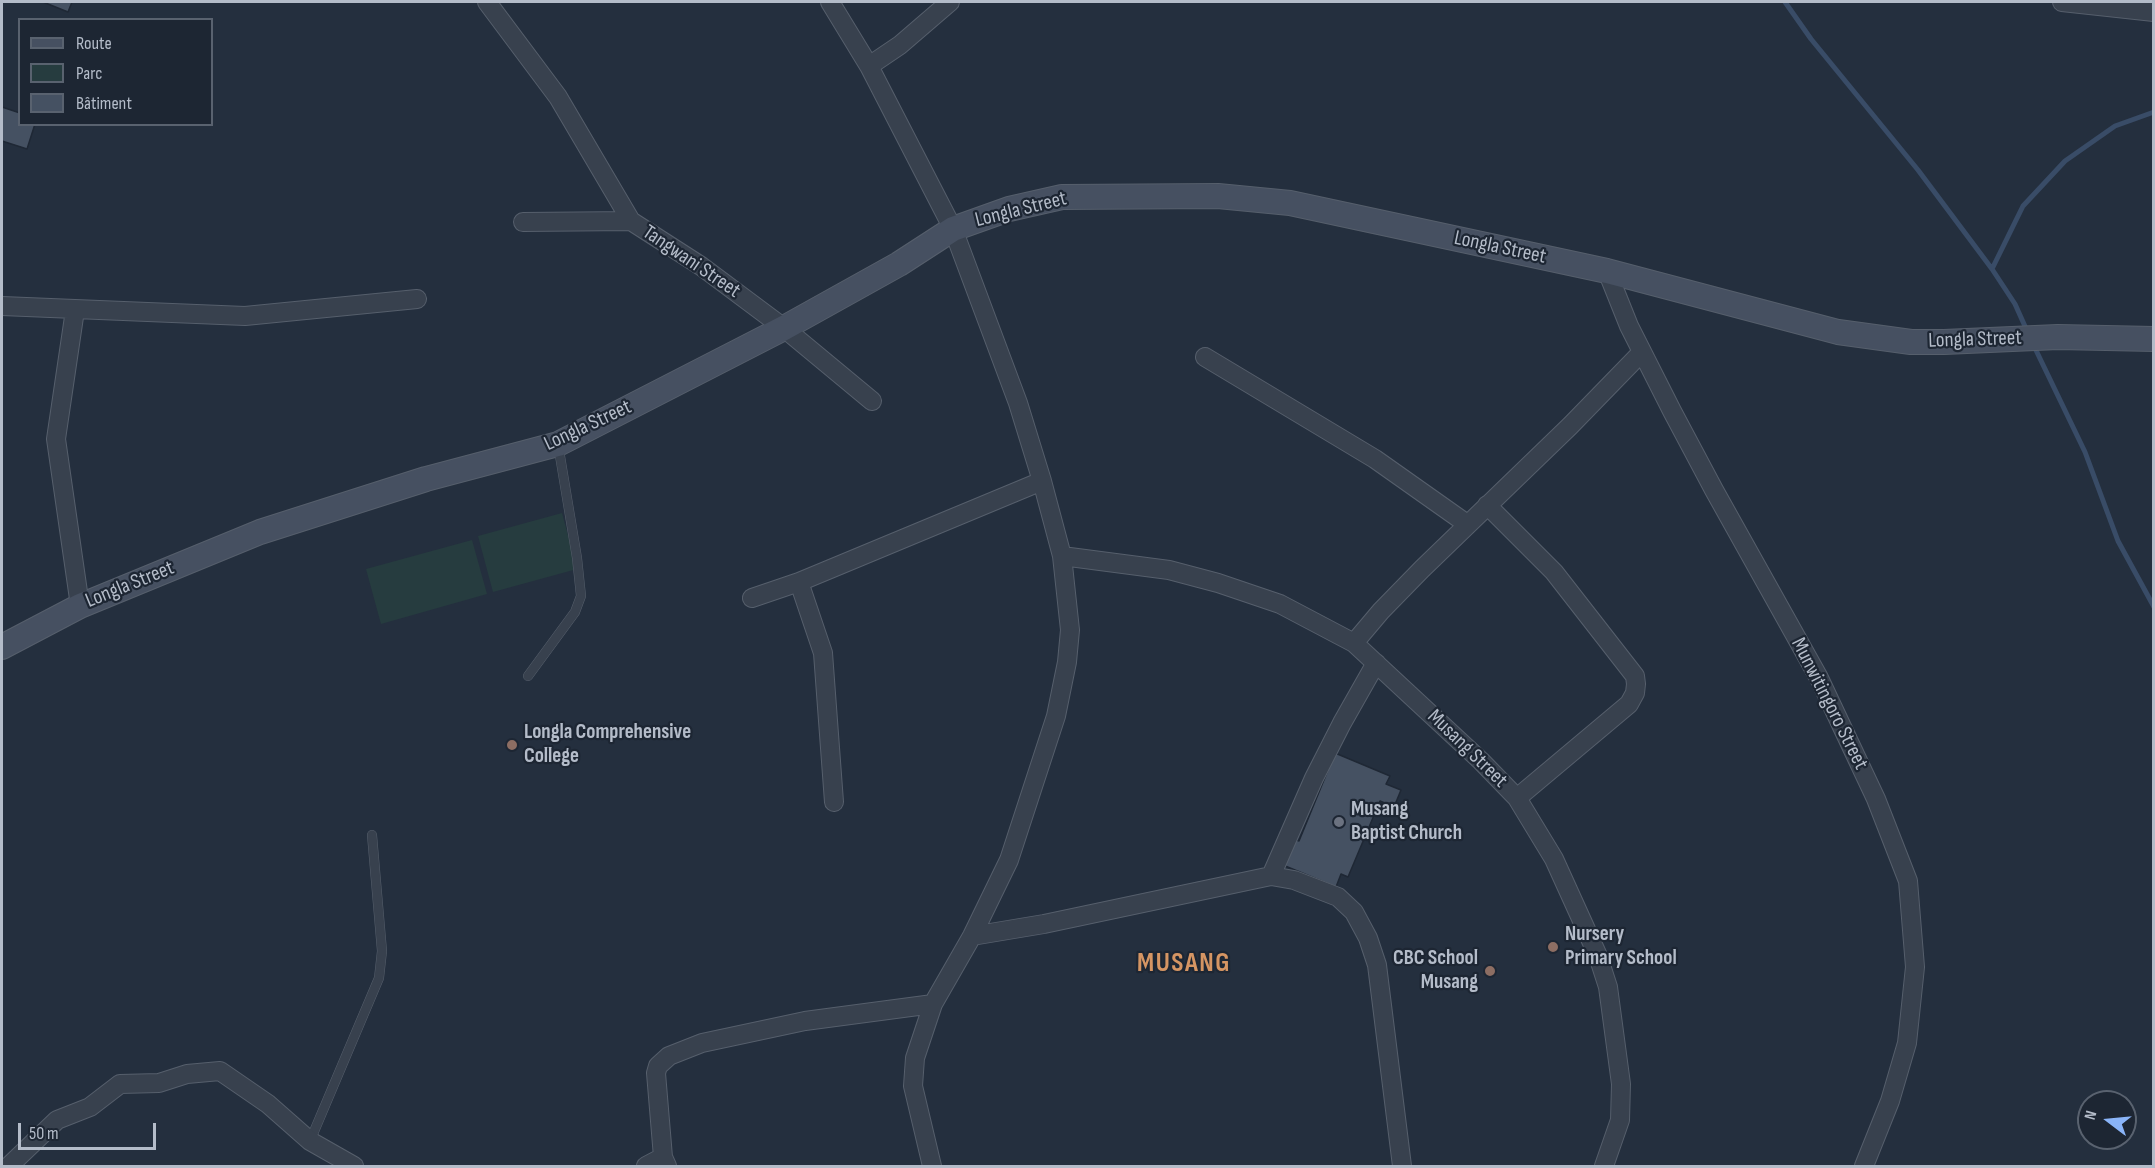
<!DOCTYPE html>
<html>
<head>
<meta charset="utf-8">
<style>
  body { margin:0 }
  #map { position:relative; width:2155px; height:1168px; overflow:hidden; background:#242f3e; font-family:"Sofia Sans Condensed",sans-serif }
  canvas { display:block }
  .frame { position:absolute; inset:0; border:3px solid #b4bcc9; pointer-events:none }
  .legend { position:absolute; left:18px; top:18px; width:195px; height:108px; box-sizing:border-box; background:#1d2633; border:2px solid #59626f; margin:0; padding:8px 10px; list-style:none; font-size:18px; color:#b4bcc9 }
  .legend li { display:flex; align-items:center; gap:12px; height:30px }
  .legend b { width:30px; border:2px solid #59626f }
  .north { position:absolute; left:2077px; top:1090px; width:60px; height:60px; box-sizing:border-box; background:#1d2633; border:2px solid #59626f; border-radius:50%; rotate:286deg; font-size:16px; font-weight:700; line-height:24px; text-align:center; color:#b4bcc9 }
  .north::after { content:''; display:block; margin:auto; width:21px; height:27px; background:#8ab4f8; clip-path:polygon(50% 0,100% 100%,50% 72%,0 100%) }
  .scale { position:absolute; left:18px; top:1123px; width:138px; height:27px; box-sizing:border-box; border:3px solid #b4bcc9; border-top:0; padding-left:8px; font-size:18px; line-height:21px; white-space:nowrap; color:#b4bcc9; -webkit-text-stroke:4px #1d2633; paint-order:stroke }
</style>
</head>
<body>
<div id="map">
<canvas width="2155" height="1168"></canvas>
<div class="frame"></div>
<ul class="legend">
<li><b style="height:8px;background:#465061"></b>Route</li>
<li><b style="height:16px;background:#263c3f"></b>Parc</li>
<li><b style="height:16px;background:#455162"></b>Bâtiment</li>
</ul>
<div class="north">N</div>
<div class="scale">50 m</div>
</div>
<script>
const ctx = document.querySelector('canvas').getContext('2d');
ctx.lineJoin = 'round';
function fill(path, color) { ctx.fillStyle = color; ctx.fill(path, 'evenodd'); }
const toPath = rows => new Path2D(rows.map(r => 'M' + r).join(''));
function stroke(path, color, width, dash) { ctx.strokeStyle = color; ctx.lineWidth = width; ctx.lineCap = dash ? 'butt' : 'round'; ctx.setLineDash(dash || []); ctx.stroke(path); }
function drawText(font, color, halo, rows, align = 'center') {
  ctx.font = font + ' "Sofia Sans Condensed",sans-serif'; ctx.lineWidth = 4.5; ctx.setLineDash([]); ctx.textBaseline = 'middle'; ctx.strokeStyle = halo; ctx.fillStyle = color; for (const [text, x, y, turn = 0] of rows) {
    ctx.save(); ctx.translate(x, y); ctx.rotate((+turn || 0) * Math.PI / 180); ctx.textAlign = isNaN(turn) ? turn : align; if (halo) ctx.strokeText(text, 0, 0); ctx.fillText(text, 0, 0); ctx.restore();
  }
}
fill(toPath([
  [562,513,577,569,493,592,478,536],
  [472,540,487,594,381,624,366,569]
]), '#263c3f');
stroke(toPath([
  [1785,2,1811,39,1918,170,1992,269],
  [2028,333,2015,304,1992,269,2023,206,2065,161,2115,126,2154,112],
  [2033,344,2085,452,2118,541,2154,607]
]), '#394c67', 5);
const building = toPath([
  [43,2,72,2,68,12,43,2],
  [2,107,20,113,20,124,35,124,27,149,2,141,2,107],
  [1335,753,1390,776,1386,784,1401,790,1394,807,1380,801,1348,877,1341,874,1336,887,1278,863,1289,837,1299,841,1335,753]
]);
fill(building, '#455162');
stroke(building, '#1f2835', 1.5);
const lane = toPath([
  [528,676,575,612,581,596,577,558,558,444],
  [310,1141,379,978,382,951,372,835]
]);
const street = toPath([
  [487,2,558,97,631,221,701,266,784,328,872,401],
  [830,2,869,66,953,229,1018,403,1042,481,1062,556,1070,630,1067,662,1056,716,1009,860,972,936,933,1004,915,1058,913,1086,932,1166],
  [2062,2,2154,12],
  [869,66,900,45,950,2],
  [523,222,631,221],
  [1607,271,1629,326,1672,411,1714,490,1819,678,1876,799,1908,881,1915,967,1907,1043,1890,1101,1864,1166],
  [2,306,245,316,417,299],
  [75,310,56,439,80,606],
  [1205,357,1375,459,1467,524],
  [1487,505,1554,572,1635,676,1636,684,1635,693,1629,704,1517,798],
  [1062,556,1169,570,1218,583,1280,604,1354,643,1481,761,1517,798,1554,859,1598,956,1608,987,1621,1084,1620,1120,1604,1166],
  [799,582,823,653,834,802],
  [752,598,799,582,1042,481],
  [1354,643,1381,611,1422,569,1570,426,1642,352],
  [1271,876,1314,778,1342,723,1376,663],
  [972,936,1044,924,1271,876,1294,880,1338,897,1354,912,1368,938,1377,965,1402,1166],
  [9,1166,57,1120,90,1107,120,1084,159,1083,187,1074,220,1071,268,1104,310,1141,354,1166],
  [646,1166,663,1157],
  [667,1166,663,1157,656,1073,658,1066,669,1056,702,1043,805,1021,933,1004]
]);
const secondary = toPath([
  [2,647,80,606,260,532,426,479,558,444,784,328,899,264,953,229,1009,209,1062,197,1218,196,1290,203,1607,271,1838,332,1911,342,1944,342,2058,337,2154,339]
]);
stroke(lane, '#565f6c', 10);
stroke(street, '#565f6c', 20);
stroke(secondary, '#565f6c', 26);
stroke(lane, '#38414e', 9);
stroke(street, '#38414e', 18);
stroke(secondary, '#465061', 24);
for (const [x, y, r, color] of [
  [512,745,6,"#8d6e63"],
  [1339,822,6,"#6b7280"],
  [1553,947,6,"#8d6e63"],
  [1490,971,6,"#8d6e63"]
]) { const dot = new Path2D(); dot.arc(x, y, r, 0, 2 * Math.PI); ctx.fillStyle = color; ctx.fill(dot); stroke(dot, '#1d2633', 2); }
drawText('21px', '#b4bcc9', '#1d2633', [
  ["Longla Street",1021,210,-14],
  ["Longla Street",1500,248,12],
  ["Tangwani Street",691,262,34],
  ["Longla Street",1975,340,-2],
  ["Longla Street",588,426,-25],
  ["Longla Street",130,585,-22],
  ["Munwitingoro Street",1829,704,63],
  ["Musang Street",1467,749,44]
]);
drawText('bold 21px', '#b4bcc9', '#1d2633', [
  ["Longla Comprehensive",524,733],
  ["College",524,757],
  ["Musang",1351,810],
  ["Baptist Church",1351,834],
  ["Nursery",1565,935],
  ["Primary School",1565,959],
  ["CBC School",1478,959,"right"],
  ["Musang",1478,983,"right"]
], 'left');
ctx.letterSpacing = '1.5px';
drawText('bold 27px', '#d59563', '#1d2633', [
  ["MUSANG",1184,964]
]);
ctx.letterSpacing = '0px';
</script>
</body>
</html>
